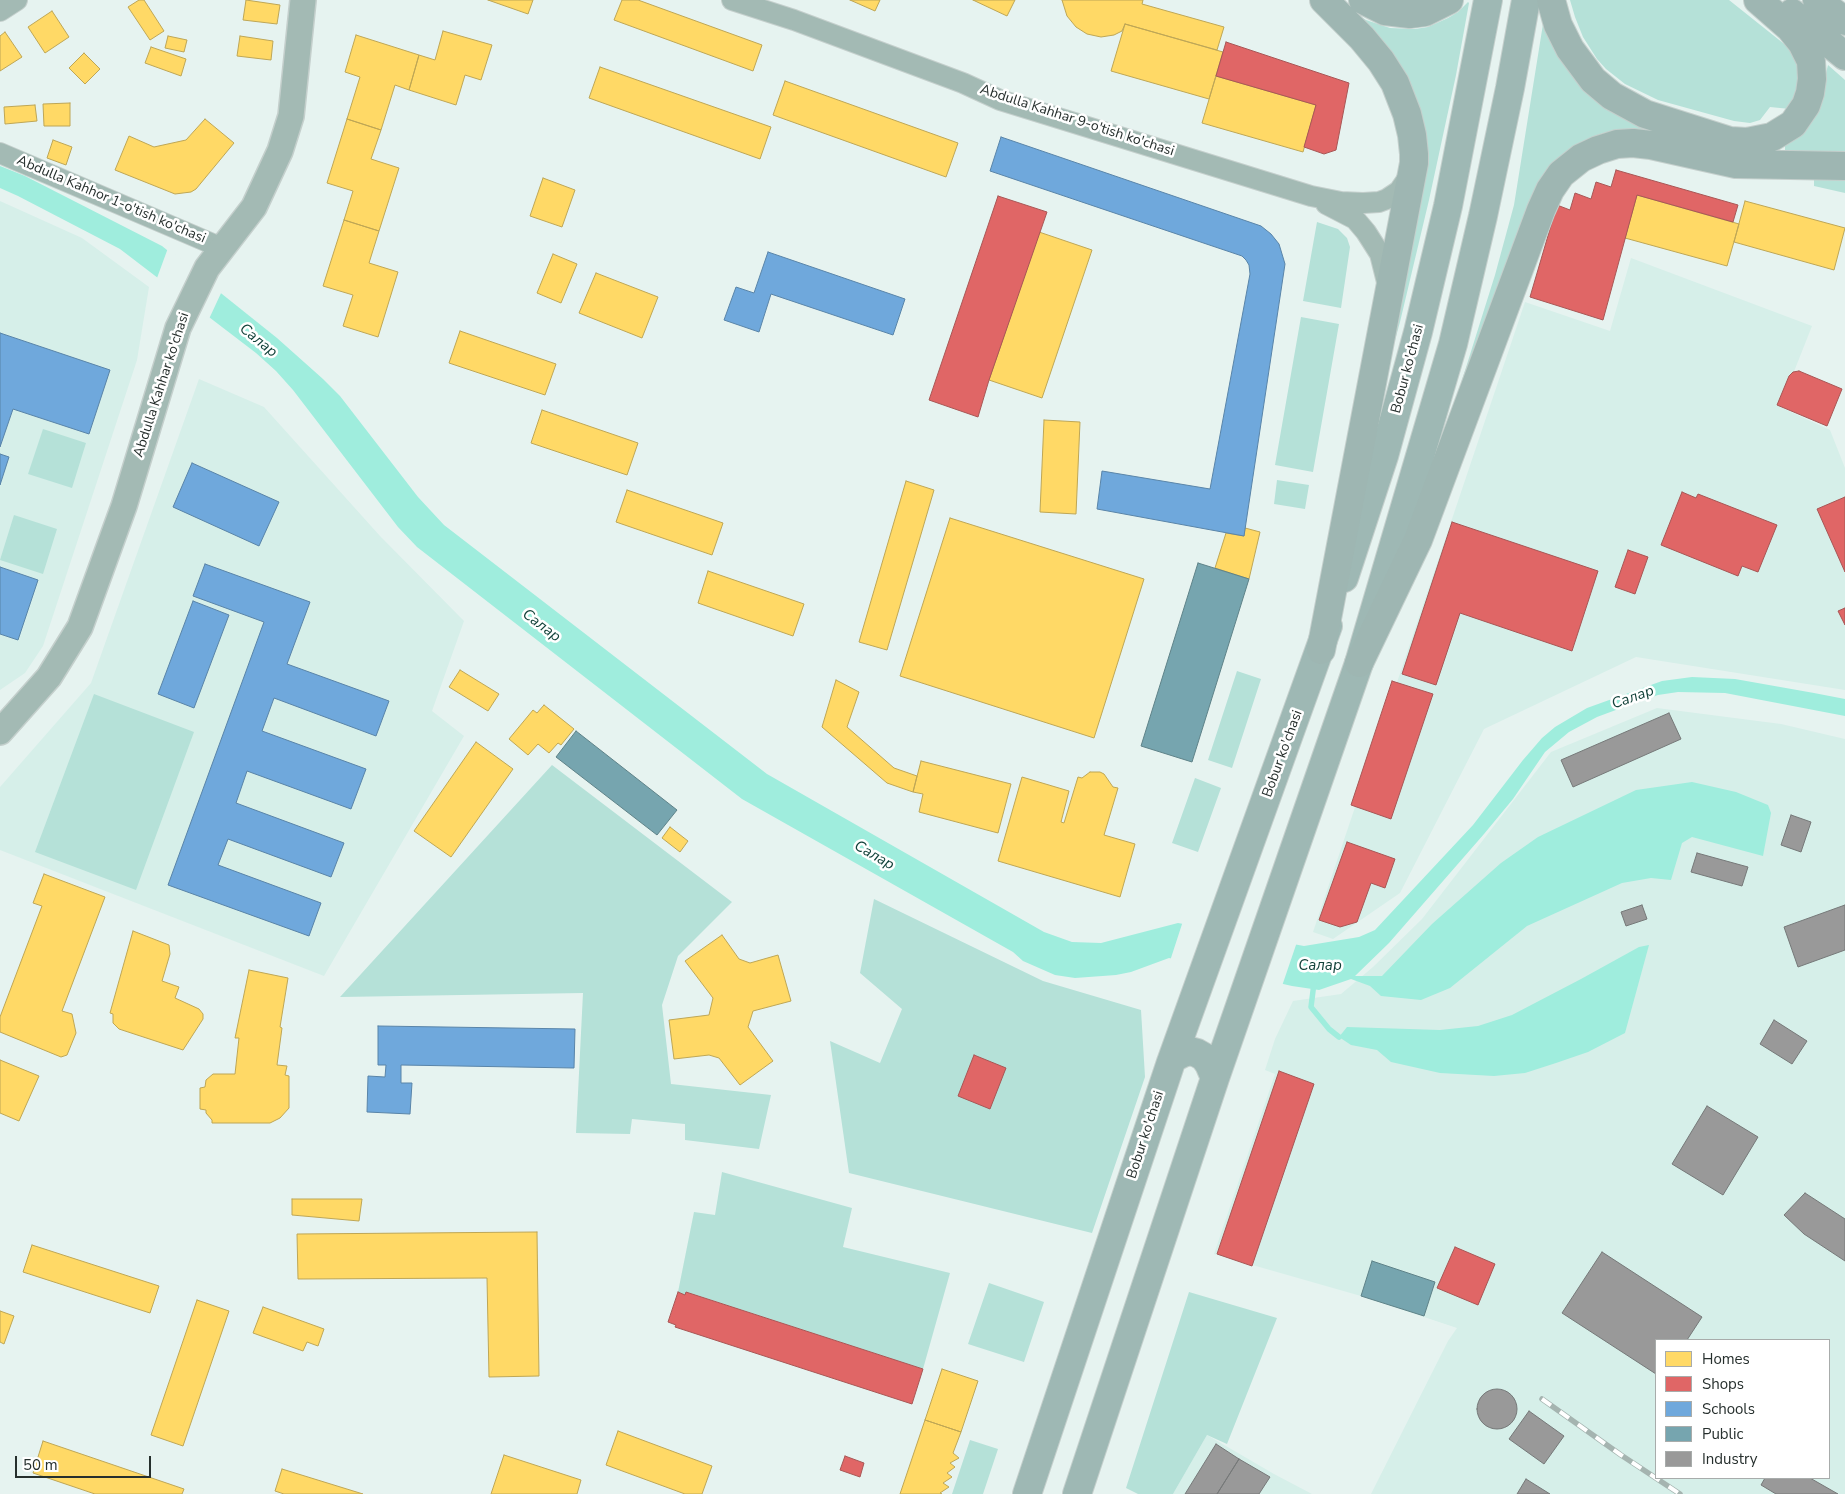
<!DOCTYPE html>
<html>
<head>
<meta charset="utf-8">
<style>
  body { margin:0 }
  #map { position:relative; width:1845px; height:1494px; overflow:hidden; background:#e6f3f0; font-family:"Nunito Sans",sans-serif }
  canvas { display:block }
  .legend { position:absolute; left:1655px; top:1339px; width:175px; height:140px; box-sizing:border-box; background:#fff; border:1px solid #a8acab; margin:0; padding:6px 9px; list-style:none; font-size:15px; color:#262f2d }
  .legend li { display:flex; align-items:center; gap:10px; height:25px }
  .legend b { width:25px; border:1px solid #a8acab }
  .scale { position:absolute; left:15px; top:1456px; width:136px; height:22px; box-sizing:border-box; border:2px solid #262f2d; border-top:0; padding-left:6px; font-size:15px; line-height:18px; white-space:nowrap; color:#262f2d; -webkit-text-stroke:4px #fff; paint-order:stroke }
</style>
</head>
<body>
<div id="map">
<canvas width="1845" height="1494"></canvas>
<ul class="legend">
<li><b style="height:14px;background:#ffd966"></b>Homes</li>
<li><b style="height:14px;background:#e06666"></b>Shops</li>
<li><b style="height:14px;background:#6fa8dc"></b>Schools</li>
<li><b style="height:14px;background:#76a5af"></b>Public</li>
<li><b style="height:14px;background:#999"></b>Industry</li>
</ul>
<div class="scale">50 m</div>
</div>
<script>
const ctx = document.querySelector('canvas').getContext('2d');
ctx.lineJoin = 'round';
function fill(path, color) { ctx.fillStyle = color; ctx.fill(path, 'evenodd'); }
const toPath = rows => new Path2D(rows.map(r => 'M' + r).join(''));
function stroke(path, color, width, dash) { ctx.strokeStyle = color; ctx.lineWidth = width; ctx.lineCap = dash ? 'butt' : 'round'; ctx.setLineDash(dash || []); ctx.stroke(path); }
function drawText(font, color, halo, rows, align = 'center') {
  ctx.font = font + ' "Nunito Sans",sans-serif'; ctx.lineWidth = 5; ctx.setLineDash([]); ctx.textBaseline = 'middle'; ctx.strokeStyle = halo; ctx.fillStyle = color; for (const [text, x, y, turn = 0] of rows) {
    ctx.save(); ctx.translate(x, y); ctx.rotate((+turn || 0) * Math.PI / 180); ctx.textAlign = isNaN(turn) ? turn : align; if (halo) ctx.strokeText(text, 0, 0); ctx.fillText(text, 0, 0); ctx.restore();
  }
}
fill(toPath([
  [0,201,82,238,149,287,137,360,43,646,25,673,0,690],
  [1631,258,1812,326,1780,407,1830,430,1845,468,1845,690,1636,657,1484,729,1400,893,1333,939,1313,932,1525,302,1610,331],
  [199,379,264,407,380,536,464,621,432,711,464,736,324,976,0,850,0,787,91,683],
  [1657,708,1781,724,1845,739,1845,1494,1371,1494,1448,1341,1457,1328,1361,1296,1214,1254,1275,1074,1265,1070,1275,1039,1293,1001,1341,994,1373,967,1422,919,1551,752],
  [1656,1340,1829,1340,1829,1478,1656,1478],
  [1207,1435,1274,1474,1312,1494,1173,1494]
]), '#d6efe9');
fill(toPath([
  [1570,0,1729,0,1793,51,1799,59,1798,95,1790,109,1770,107,1760,120,1750,123,1734,121,1658,100,1625,84,1606,69,1597,59,1583,37,1575,17],
  [1468,2,1469,3,1456,75,1429,200,1400,322,1385,377,1424,163,1355,13,1366,20,1390,28,1415,29,1428,27,1448,18,1458,12],
  [1543,24,1684,138,1623,130,1603,133,1583,142,1539,184,1532,195,1519,237,1474,356,1457,396,1495,275,1514,205],
  [1828,65,1845,80,1845,153,1785,156,1785,143,1825,77],
  [1845,177,1845,193,1814,186,1814,178],
  [1317,222,1338,229,1347,238,1350,247,1341,308,1303,301],
  [1301,317,1339,324,1313,472,1275,465],
  [43,429,86,443,72,488,28,474],
  [1277,480,1309,485,1305,509,1274,504],
  [14,515,57,529,43,574,0,560],
  [1237,671,1261,679,1232,768,1208,760],
  [94,694,194,732,136,890,35,852],
  [552,765,732,902,678,956,662,1005,671,1084,771,1095,759,1149,685,1140,685,1124,632,1119,630,1134,576,1133,583,993,340,997],
  [1195,778,1221,788,1198,852,1172,843],
  [874,899,1043,981,1141,1010,1145,1077,1092,1233,849,1173,830,1041,880,1063,902,1009,860,973],
  [722,1172,852,1208,843,1247,950,1273,923,1369,687,1292,685,1295,678,1292,694,1212,715,1215],
  [989,1283,1044,1302,1024,1362,968,1344],
  [1189,1292,1277,1318,1227,1444,1207,1435,1173,1494,1138,1494,1126,1488],
  [970,1440,998,1449,983,1494,952,1494]
]), '#b5e1d8');
fill(toPath([
  [0,166,25,176,162,246,277,338,323,379,340,396,418,497,444,525,767,774,1044,932,1072,942,1101,943,1178,923,1304,946,1359,937,1375,930,1473,825,1523,760,1542,738,1555,727,1587,708,1662,681,1692,677,1735,679,1814,693,1845,699,1845,716,1725,693,1678,692,1658,695,1640,701,1597,717,1569,732,1545,752,1513,799,1484,834,1389,943,1355,976,1382,976,1432,924,1501,863,1538,837,1636,790,1692,782,1736,792,1768,805,1771,813,1763,856,1692,837,1682,843,1671,880,1651,878,1622,883,1527,926,1450,988,1421,1000,1381,996,1370,986,1351,979,1319,990,1292,986,1169,958,1131,972,1116,975,1075,978,1055,975,1023,961,1013,952,742,799,417,547,398,527,293,390,276,371,256,353,120,249,18,196,0,188],
  [1649,945,1625,1033,1588,1052,1556,1063,1525,1073,1494,1076,1440,1073,1391,1062,1377,1050,1351,1045,1339,1037,1347,1027,1440,1030,1478,1026,1512,1015,1581,979,1639,947]
]), '#9feddd');
fill(toPath([
  [168,248,222,291,209,319,157,278],
  [1183,921,1297,942,1282,986,1170,961]
]), '#e6f3f0');
const homes = toPath([
  [139,0,144,0,164,31,150,40,128,7,139,0],
  [246,0,280,5,277,24,243,20,246,0],
  [488,0,533,0,528,14,488,0],
  [622,0,638,0,762,45,753,71,614,20,622,0],
  [850,0,880,0,875,11,850,0],
  [973,0,1015,0,1007,16,973,0],
  [1062,0,1143,0,1142,4,1224,27,1217,50,1125,24,1122,31,1114,35,1101,37,1087,34,1076,27,1067,16,1062,0],
  [52,11,69,37,45,53,28,27,52,11],
  [1125,24,1223,52,1209,99,1111,71,1125,24],
  [443,31,492,45,481,80,465,75,456,105,409,90,419,55,435,60,443,31],
  [5,32,22,57,0,71,0,36,5,32],
  [356,35,419,55,409,90,395,85,381,130,347,119,360,77,345,72,356,35],
  [168,36,187,40,184,52,165,48,168,36],
  [240,36,273,41,271,60,237,56,240,36],
  [151,47,186,59,181,76,145,63,151,47],
  [84,53,100,69,85,84,69,68,84,53],
  [600,67,771,127,760,159,589,98,600,67],
  [1216,76,1316,105,1303,152,1202,123,1216,76],
  [785,81,958,143,946,177,773,115,785,81],
  [70,103,70,126,44,126,43,104,70,103],
  [35,105,37,121,5,124,4,107,35,105],
  [205,119,234,143,196,189,191,192,175,194,115,170,129,136,154,147,186,140,205,119],
  [347,119,381,130,371,159,399,168,379,231,344,220,353,191,327,183,347,119],
  [53,140,72,147,66,165,47,158,53,140],
  [543,178,575,190,562,227,530,216,543,178],
  [1637,195,1739,224,1727,266,1625,238,1637,195],
  [1745,201,1845,228,1834,270,1734,242,1745,201],
  [344,220,379,231,369,263,398,272,378,337,343,326,353,295,323,286,344,220],
  [1039,232,1092,250,1042,398,989,380,1039,232],
  [553,254,577,264,561,303,537,293,553,254],
  [596,273,658,297,642,338,579,313,596,273],
  [460,331,556,364,545,395,449,363,460,331],
  [542,410,638,443,627,475,531,443,542,410],
  [1044,420,1080,422,1076,514,1040,512,1044,420],
  [906,481,934,490,887,650,859,642,906,481],
  [627,490,723,523,712,555,616,522,627,490],
  [950,518,1144,579,1094,738,900,676,950,518],
  [1245,528,1260,532,1249,579,1215,568,1226,533,1244,536,1245,528],
  [708,571,804,604,793,636,698,603,708,571],
  [460,670,499,694,488,711,449,687,460,670],
  [836,680,859,692,847,727,894,768,917,776,913,792,887,783,822,727,836,680],
  [544,705,574,729,561,745,558,743,549,753,538,744,528,755,509,739,533,710,537,713,544,705],
  [476,742,513,769,451,857,414,831,476,742],
  [921,761,1011,784,998,833,919,812,923,794,913,792,921,761],
  [1090,772,1100,772,1104,774,1113,787,1118,788,1104,835,1135,844,1120,897,998,861,1022,777,1069,791,1061,822,1064,823,1078,777,1082,778,1090,772],
  [670,827,688,841,680,852,662,838,670,827],
  [44,874,105,897,62,1011,72,1014,76,1033,67,1055,61,1057,0,1032,0,1017,42,906,33,903,44,874],
  [133,931,169,945,170,954,162,981,179,987,175,998,199,1009,203,1014,203,1019,183,1050,119,1029,113,1023,113,1014,110,1013,133,931],
  [722,935,739,959,750,963,778,955,791,1001,753,1011,748,1027,773,1061,740,1085,719,1058,709,1055,674,1059,669,1020,709,1015,713,998,685,961,722,935],
  [249,970,288,978,280,1027,282,1028,277,1065,287,1066,285,1075,289,1076,289,1108,280,1118,270,1123,212,1123,212,1120,206,1113,206,1110,200,1109,200,1088,205,1087,206,1080,213,1074,235,1074,239,1038,235,1038,249,970],
  [0,1060,39,1076,19,1121,0,1113,0,1060],
  [292,1199,362,1199,359,1221,292,1215,292,1199],
  [537,1232,539,1376,489,1377,487,1278,298,1279,297,1234,537,1232],
  [32,1245,159,1286,150,1313,23,1272,32,1245],
  [197,1300,229,1311,183,1446,151,1435,197,1300],
  [263,1307,324,1329,318,1346,307,1342,303,1351,253,1333,263,1307],
  [0,1311,14,1316,4,1344,0,1342,0,1311],
  [942,1369,978,1381,961,1432,925,1420,942,1369],
  [925,1420,961,1432,953,1453,959,1458,950,1463,955,1467,947,1473,952,1477,943,1483,949,1487,940,1493,942,1494,900,1494,925,1420],
  [618,1431,712,1466,702,1494,685,1494,606,1465,618,1431],
  [43,1441,184,1489,182,1494,95,1494,33,1473,43,1441],
  [504,1455,581,1480,577,1494,491,1494,504,1455],
  [282,1469,363,1494,284,1494,275,1491,282,1469]
]);
fill(homes, '#ffd966');
stroke(homes, '#bea655', 1);
const shops = toPath([
  [1226,42,1349,83,1336,150,1324,154,1304,147,1316,105,1216,76,1226,42],
  [1616,170,1738,205,1733,222,1637,195,1603,320,1530,297,1557,205,1570,210,1575,193,1591,199,1596,182,1611,187,1616,170],
  [998,196,1047,212,989,380,978,417,929,400,998,196],
  [1799,371,1842,389,1827,426,1777,405,1789,376,1793,372,1799,371],
  [1682,492,1696,498,1698,494,1777,525,1758,572,1742,566,1738,576,1661,545,1682,492],
  [1845,497,1845,572,1817,509,1845,497],
  [1452,522,1598,571,1572,651,1460,613,1436,685,1402,674,1452,522],
  [1628,550,1648,557,1635,594,1615,587,1628,550],
  [1845,608,1845,625,1838,611,1845,608],
  [1392,681,1433,694,1391,819,1351,805,1392,681],
  [1347,842,1395,859,1385,888,1371,883,1357,922,1340,927,1319,920,1347,842],
  [974,1055,1006,1068,990,1109,958,1096,974,1055],
  [1279,1071,1314,1084,1252,1266,1217,1254,1279,1071],
  [1455,1247,1495,1264,1478,1305,1437,1288,1455,1247],
  [678,1292,685,1295,686,1292,923,1369,912,1404,675,1327,676,1325,668,1322,678,1292],
  [845,1456,864,1463,860,1477,840,1470,845,1456]
]);
fill(shops, '#e06666');
stroke(shops, '#a85655', 1);
const schools = toPath([
  [1001,137,1261,226,1271,234,1279,244,1285,264,1244,536,1097,509,1102,471,1210,489,1250,274,1249,265,1246,260,1242,256,990,171,1001,137],
  [768,252,905,299,893,335,771,294,759,332,724,320,736,287,754,293,768,252],
  [0,333,110,370,89,434,13,409,0,447,0,333],
  [0,454,9,457,0,485,0,454],
  [192,463,279,502,259,546,173,507,192,463],
  [205,564,310,602,287,664,389,701,376,736,274,698,262,731,366,769,351,809,247,771,236,803,344,843,331,877,228,839,218,865,321,903,309,936,168,885,264,622,193,596,205,564],
  [0,567,38,580,18,640,0,634,0,567],
  [193,601,229,615,194,708,158,694,193,601],
  [378,1026,575,1029,574,1068,401,1065,401,1083,412,1083,410,1114,367,1112,368,1076,385,1077,386,1065,378,1065,378,1026]
]);
fill(schools, '#6fa8dc');
stroke(schools, '#5984a8', 1);
const public = toPath([
  [1198,563,1249,579,1192,762,1141,746,1198,563],
  [576,731,677,810,657,835,556,757,576,731],
  [1372,1261,1435,1282,1424,1316,1361,1296,1372,1261]
]);
fill(public, '#76a5af');
stroke(public, '#5e8288', 1);
const industry = toPath([
  [1669,713,1681,739,1573,787,1561,760,1669,713],
  [1791,815,1811,822,1801,852,1781,845,1791,815],
  [1697,853,1748,867,1742,886,1691,872,1697,853],
  [1642,905,1647,919,1626,926,1621,912,1642,905],
  [1845,905,1845,950,1798,967,1784,927,1845,905],
  [1774,1020,1807,1041,1792,1064,1760,1044,1774,1020],
  [1707,1106,1758,1137,1723,1195,1672,1164,1707,1106],
  [1805,1193,1845,1219,1845,1261,1804,1234,1784,1215,1805,1193],
  [1602,1252,1702,1317,1687,1340,1656,1340,1656,1374,1562,1313,1602,1252],
  '1477 1409a20 20 0 1 1 40 0a20 20 0 1 1-40 0Z',
  [1529,1411,1564,1436,1544,1464,1509,1439,1529,1411],
  [1216,1444,1239,1459,1217,1494,1185,1494,1216,1444],
  [1239,1459,1270,1477,1259,1494,1217,1494,1239,1459],
  [1765,1478,1810,1478,1838,1494,1776,1494,1761,1485,1765,1478],
  [1526,1479,1550,1494,1517,1494,1526,1479]
]);
fill(industry, '#999');
stroke(industry, '#767979', 1);
stroke(toPath([
  [1314,983,1311,1007,1329,1029,1339,1037]
]), '#9feddd', 5.5);
const minor = toPath([
  [732,0,794,20,963,83,1000,100,1311,196,1341,202,1363,203,1379,202,1387,199,1399,191,1410,175],
  [0,11,17,0],
  [0,153,222,248],
  [1326,204,1355,219,1366,232,1380,254,1388,286]
]);
const tertiary = toPath([
  [0,732,49,677,80,627,124,506,178,328,207,268,254,207,280,151,291,116,303,0]
]);
const primary = toPath([
  [1344,578,1384,456,1418,332,1448,206,1488,0],
  [1171,1062,1175,1057,1183,1053,1190,1051,1197,1053,1204,1057,1209,1064,1215,1078],
  [1027,1494,1171,1062,1328,626],
  [1077,1494,1215,1078,1359,663,1453,344,1483,216,1510,88,1526,0]
]);
const trunk = toPath([
  [1363,0,1385,11,1410,14,1425,12,1449,0],
  [1551,0,1558,25,1570,49,1593,80,1612,96,1645,114,1730,141,1747,142,1772,137,1793,124,1806,105,1810,93,1812,79,1811,61,1802,43,1790,28,1758,0],
  [1817,0,1845,21],
  [1792,13,1845,56],
  [1321,650,1414,163,1414,154,1412,135,1407,114,1395,83,1381,61,1362,38,1324,0],
  [1359,663,1418,540,1541,210,1550,190,1561,174,1581,158,1598,150,1617,144,1633,143,1651,145,1736,164,1845,166]
]);
stroke(minor, '#c4cfcc', 22);
stroke(tertiary, '#c4cfcc', 28);
stroke(primary, '#c4cfcc', 30);
stroke(trunk, '#c4cfcc', 30);
stroke(minor, '#a3bab4', 20);
stroke(tertiary, '#a3bab4', 25);
stroke(primary, '#9eb8b4', 28);
stroke(trunk, '#9eb6b2', 28);
const rail = toPath([
  [1542,1399,1621,1455,1680,1494]
]);
stroke(rail, '#a5b4b0', 5.5);
stroke(rail, '#fff', 4, [11]);
drawText('14px', '#262f2d', '#fff', [
  ["Abdulla Kahhar 9-o'tish ko'chasi",1077,121,18],
  ["Abdulla Kahhor 1-o'tish ko'chasi",111,200,23],
  ["Bobur ko'chasi",1408,369,-75],
  ["Abdulla Kahhar ko'chasi",162,385,-72],
  ["Bobur ko'chasi",1283,754,-70],
  ["Bobur ko'chasi",1146,1135,-72]
]);
drawText('italic 15px', '#114139', '#fff', [
  ["Салар",258,341,39],
  ["Салар",541,626,37],
  ["Салар",1633,698,-20],
  ["Салар",874,856,30],
  ["Салар",1320,966]
]);
</script>
</body>
</html>
